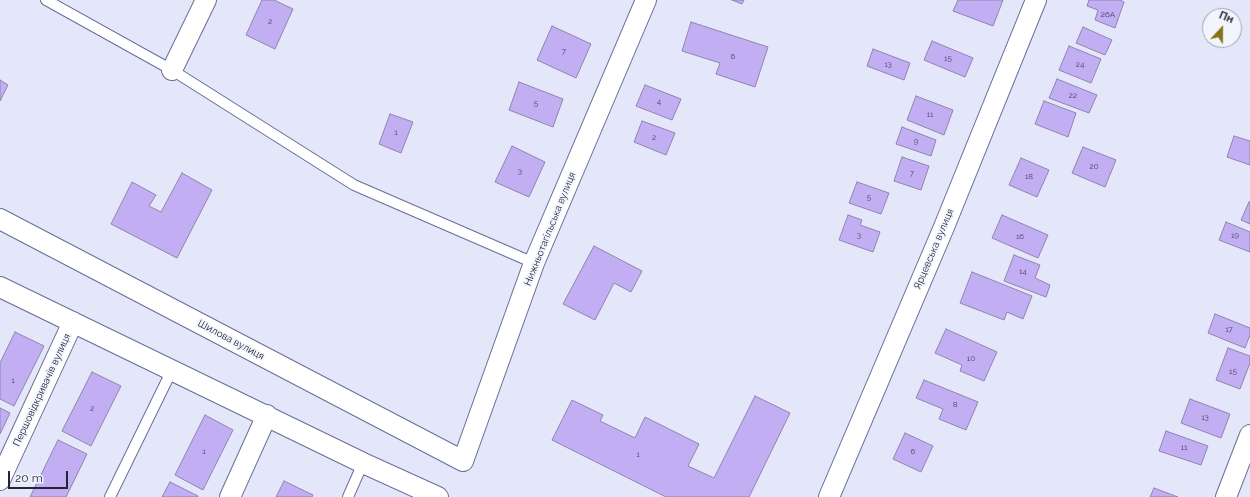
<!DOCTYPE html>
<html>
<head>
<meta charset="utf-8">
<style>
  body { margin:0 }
  #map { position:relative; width:1250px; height:497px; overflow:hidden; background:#e4e7f9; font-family:Raleway,sans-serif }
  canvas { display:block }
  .north { position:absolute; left:1202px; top:8px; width:40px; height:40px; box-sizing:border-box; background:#f3f5fe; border:1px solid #a0a2ae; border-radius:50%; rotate:22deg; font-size:11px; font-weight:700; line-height:16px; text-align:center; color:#232636 }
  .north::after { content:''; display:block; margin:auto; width:14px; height:18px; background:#847213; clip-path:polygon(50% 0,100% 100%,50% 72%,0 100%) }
  .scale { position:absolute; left:8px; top:471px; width:60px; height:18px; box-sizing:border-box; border:2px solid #232636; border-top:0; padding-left:5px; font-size:12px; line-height:14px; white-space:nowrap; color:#232636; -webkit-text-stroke:3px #f3f5fe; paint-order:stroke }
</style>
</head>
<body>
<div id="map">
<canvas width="1250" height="497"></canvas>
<div class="north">Пн</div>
<div class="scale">20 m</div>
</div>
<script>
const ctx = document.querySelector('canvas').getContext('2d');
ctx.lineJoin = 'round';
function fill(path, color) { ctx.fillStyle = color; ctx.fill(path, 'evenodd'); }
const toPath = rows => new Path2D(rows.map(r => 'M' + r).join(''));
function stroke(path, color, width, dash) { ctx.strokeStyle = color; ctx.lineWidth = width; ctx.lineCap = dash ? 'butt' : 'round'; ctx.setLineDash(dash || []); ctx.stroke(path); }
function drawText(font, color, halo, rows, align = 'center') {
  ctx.font = font + ' Raleway,sans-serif'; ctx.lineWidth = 3.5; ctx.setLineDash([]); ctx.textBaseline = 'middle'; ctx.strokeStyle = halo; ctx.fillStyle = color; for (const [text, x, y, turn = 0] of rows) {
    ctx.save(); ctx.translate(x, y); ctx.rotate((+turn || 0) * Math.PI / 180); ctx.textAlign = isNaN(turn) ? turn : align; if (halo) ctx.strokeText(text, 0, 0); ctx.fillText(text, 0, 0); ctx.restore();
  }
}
const building = toPath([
  [262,0,274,0,293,9,275,49,246,35,262,0],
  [732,0,744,0,742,4,732,0],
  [958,0,1003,0,993,26,953,11,958,0],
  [1089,0,1120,0,1124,2,1115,28,1095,20,1098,10,1087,6,1089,0],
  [691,22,768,47,755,87,716,74,720,63,682,51,691,22],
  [552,26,591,44,576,78,537,60,552,26],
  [1083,27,1112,40,1105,55,1076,43,1083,27],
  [932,41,973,58,965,77,924,60,932,41],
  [1069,46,1101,59,1091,83,1059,70,1069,46],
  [873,49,910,63,904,80,867,66,873,49],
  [1057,79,1097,95,1089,113,1049,98,1057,79],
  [0,80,8,85,0,101,0,80],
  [519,82,563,99,553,127,509,110,519,82],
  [645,85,681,99,672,120,636,106,645,85],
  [916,96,953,110,944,135,907,120,916,96],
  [1044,101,1076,113,1068,137,1035,124,1044,101],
  [390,114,413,122,401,153,379,144,390,114],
  [642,121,675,133,666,155,634,142,642,121],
  [902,127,936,140,931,156,896,144,902,127],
  [1234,136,1250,141,1250,165,1227,157,1234,136],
  [512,146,545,162,529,197,495,182,512,146],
  [1083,147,1116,160,1105,187,1072,173,1083,147],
  [902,157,929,166,921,190,894,181,902,157],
  [1021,158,1049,170,1037,197,1009,185,1021,158],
  [182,173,212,190,177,258,111,224,132,182,156,195,149,206,161,212,182,173],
  [857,182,889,193,881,214,849,203,857,182],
  [1249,202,1250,202,1250,224,1241,220,1249,202],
  [848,215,862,220,860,225,880,232,873,252,839,240,848,215],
  [1002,215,1048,235,1038,258,992,238,1002,215],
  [1226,222,1250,232,1250,252,1219,240,1226,222],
  [594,246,642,271,631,292,614,283,595,320,563,304,594,246],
  [1014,255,1040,265,1035,278,1050,285,1046,297,1004,281,1014,255],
  [972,272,1032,296,1023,319,1007,312,1004,320,960,303,972,272],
  [1215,314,1250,328,1250,335,1245,348,1208,333,1215,314],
  [946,329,997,352,984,381,960,371,962,365,935,353,946,329],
  [15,332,44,346,14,406,0,399,0,363,15,332],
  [1228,348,1250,356,1250,363,1240,389,1216,380,1228,348],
  [92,372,121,386,91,446,62,431,92,372],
  [924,380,978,402,966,430,939,419,943,409,916,398,924,380],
  [755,396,790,413,749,497,666,497,552,440,572,400,603,415,600,421,635,438,645,417,699,444,688,466,714,478,755,396],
  [1190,399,1230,414,1221,438,1181,423,1190,399],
  [0,408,10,413,0,434,0,408],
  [205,415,233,430,203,490,175,475,205,415],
  [1166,431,1208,446,1201,465,1159,451,1166,431],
  [905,433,933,446,921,472,893,459,905,433],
  [58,440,87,454,66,497,30,497,58,440],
  [284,481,313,495,312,497,276,497,284,481],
  [170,482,198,496,198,497,162,497,170,482],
  [1154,488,1178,497,1150,497,1154,488]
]);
fill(building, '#c2aef2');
stroke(building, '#9084ae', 1);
const service = toPath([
  [46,0,172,70,354,185,534,263],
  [110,497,172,370],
  [348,497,363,463]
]);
const minor = toPath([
  [172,70,206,0],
  [0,219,463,461,534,263,646,0],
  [0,287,363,463,438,497],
  [0,480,73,322],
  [230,497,267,415],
  [829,497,944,227,1036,0],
  [1226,497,1250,435]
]);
stroke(service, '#686e96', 12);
stroke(minor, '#686e96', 22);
stroke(service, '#fff', 10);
stroke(minor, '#fff', 20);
drawText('8px', '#4b4865', null, [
  ["26А",1108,15],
  ["2",270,22],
  ["7",564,52],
  ["6",733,57],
  ["15",948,59],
  ["13",888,65],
  ["24",1080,65],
  ["22",1073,96],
  ["4",659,102],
  ["5",536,104],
  ["11",930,115],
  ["1",396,133],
  ["2",654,138],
  ["9",916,142],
  ["20",1094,167],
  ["3",520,172],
  ["7",912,174],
  ["18",1029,177],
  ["5",869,198],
  ["3",859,236],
  ["19",1235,236],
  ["16",1020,237],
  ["14",1023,272],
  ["17",1229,330],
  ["10",971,359],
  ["15",1233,372],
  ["1",13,381],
  ["8",955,405],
  ["2",92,409],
  ["13",1205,418],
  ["11",1184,448],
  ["1",204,452],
  ["6",913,452],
  ["1",638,455]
]);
drawText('10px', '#232636', '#f3f5fe', [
  ["Нижньотагільська вулиця",550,229,-68],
  ["Ярцевська вулиця",934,249,-67],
  ["Шилова вулиця",231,340,28],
  ["Першовідкривачів вулиця",42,390,-65]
]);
</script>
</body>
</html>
